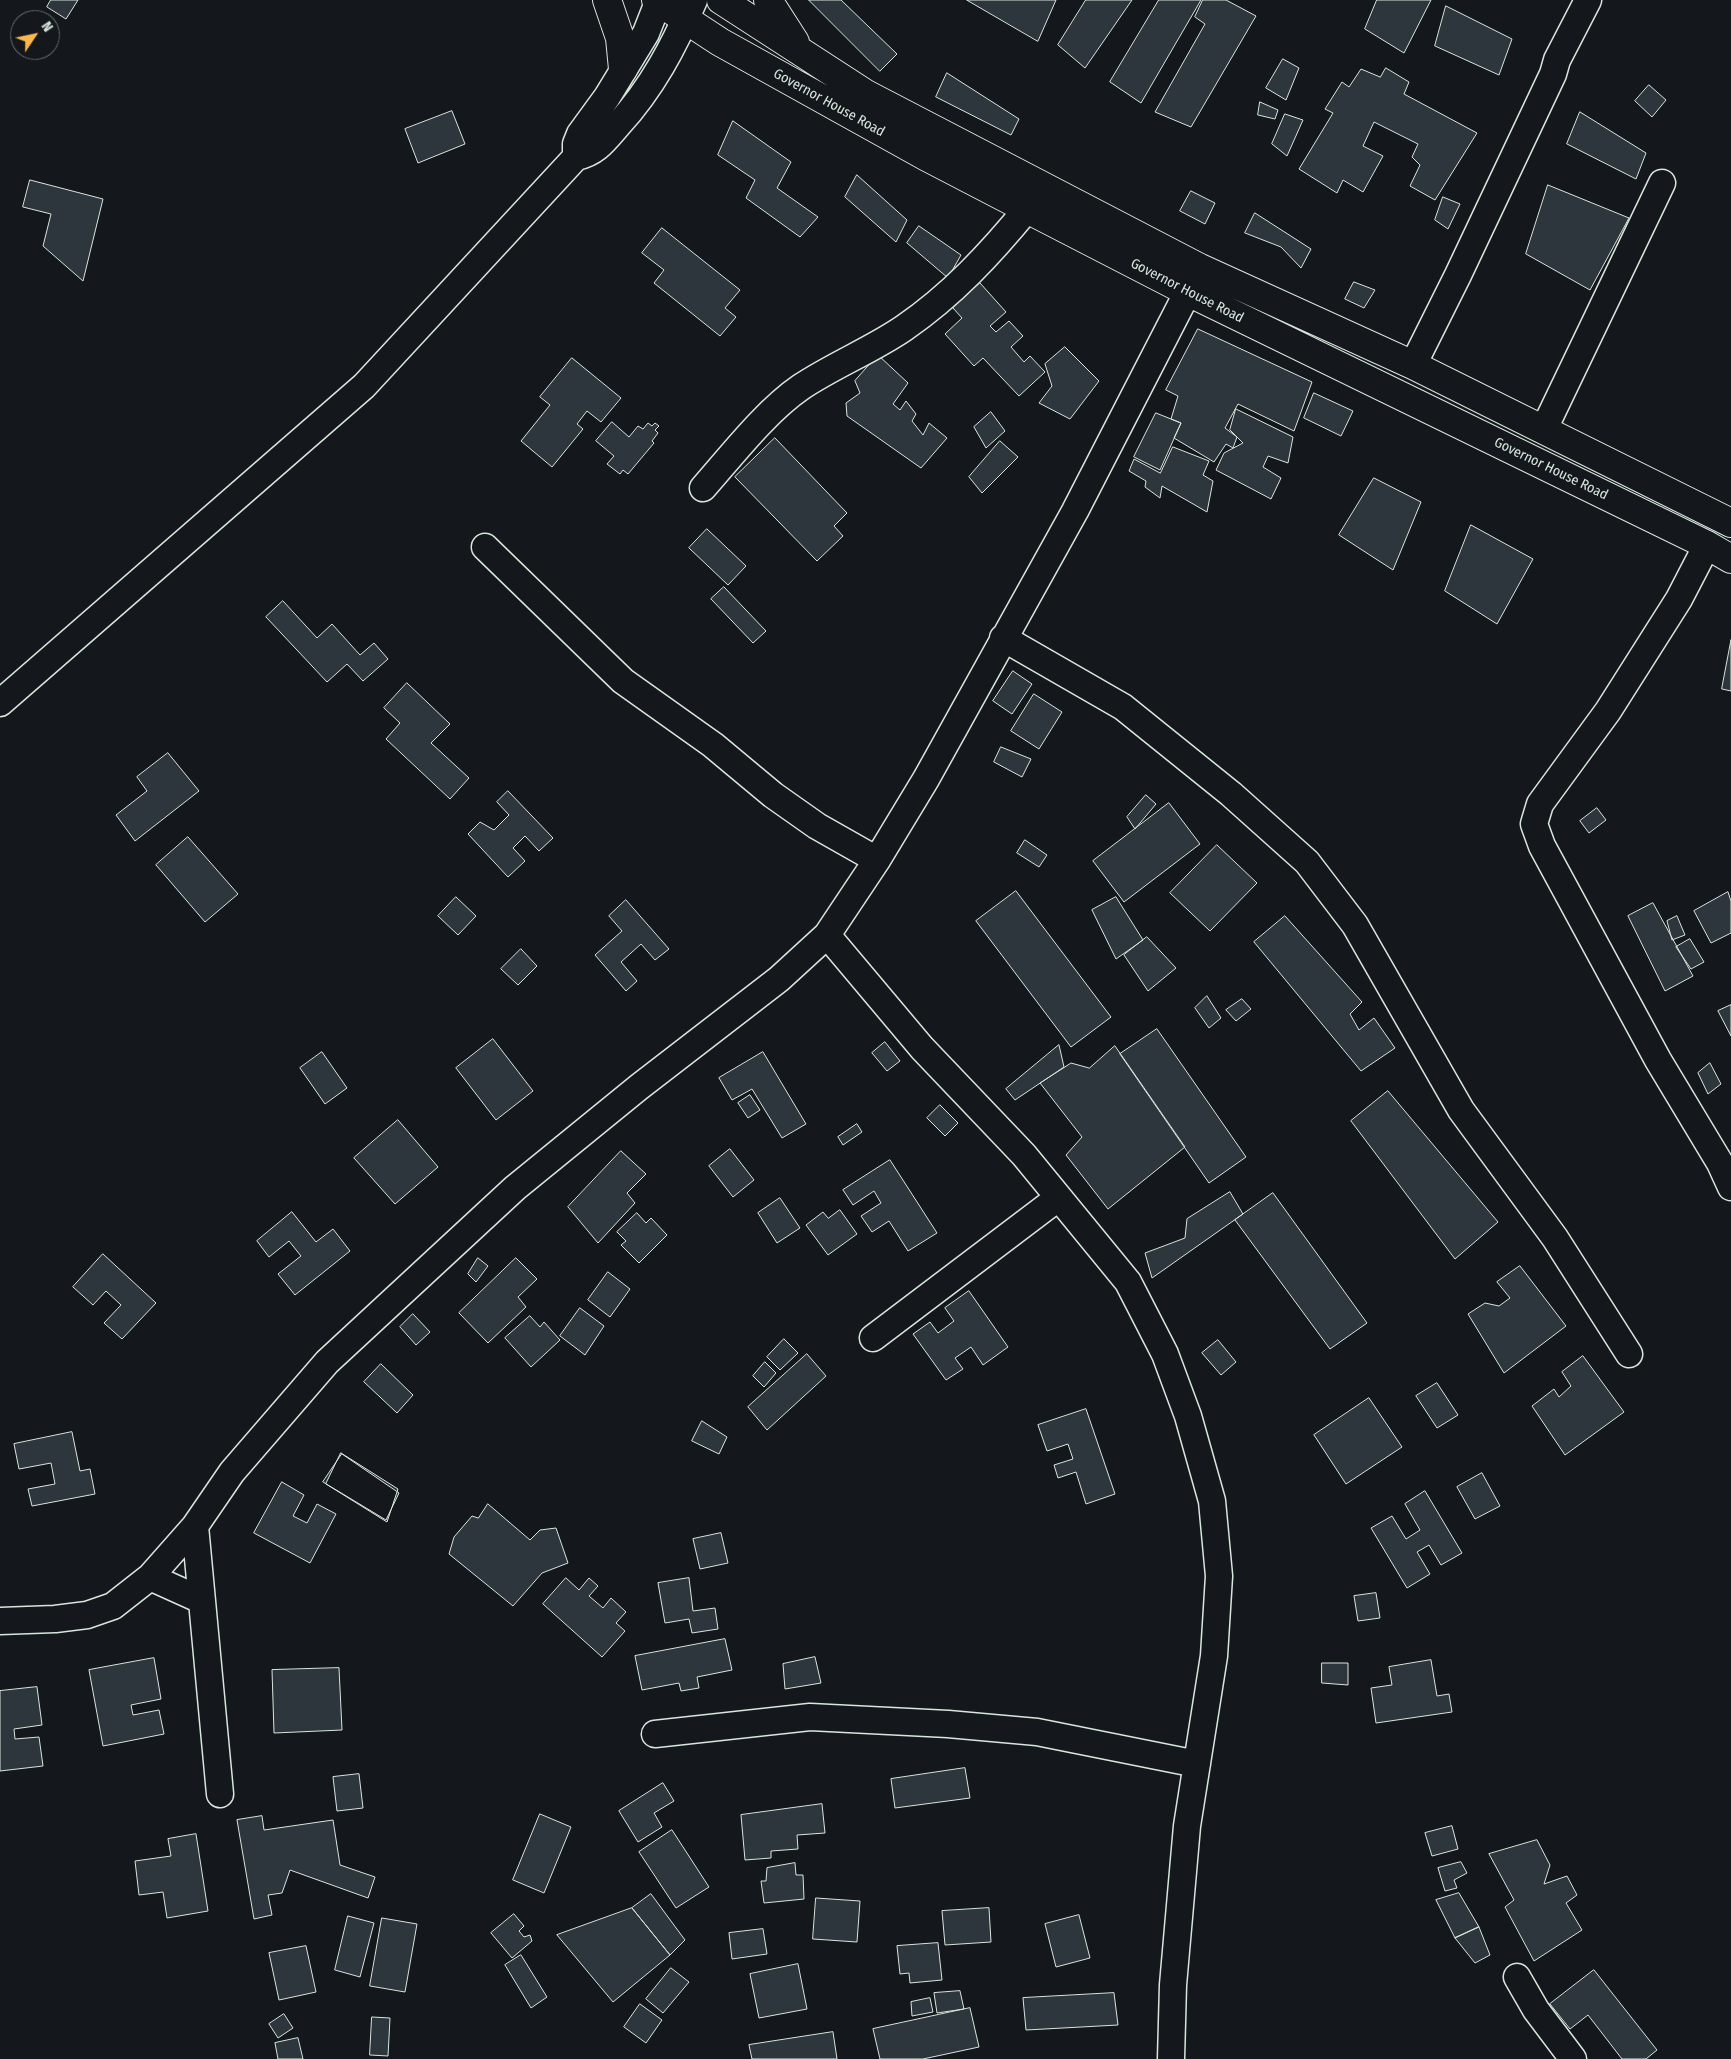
<!DOCTYPE html>
<html>
<head>
<meta charset="utf-8">
<style>
	body { margin:0 }
	#map { position:relative; width:1731px; height:2059px; overflow:hidden; background:#14181c; font-family:"Fira Sans Condensed",sans-serif }
	canvas { display:block }
	.north { position:absolute; left:10px; top:10px; width:50px; height:50px; box-sizing:border-box; background:#14181c; border:1px solid #626a69; border-radius:50%; rotate:56deg; font-size:14px; font-weight:700; line-height:20px; text-align:center; color:#d8e6dc }
	.north::after { content:''; display:block; margin:auto; width:18px; height:22px; background:#ffb74d; clip-path:polygon(50% 0,100% 100%,50% 72%,0 100%) }
</style>
</head>
<body>
<div id="map">
<canvas width="1731" height="2059"></canvas>
<div class="north">N</div>
</div>
<script>
const ctx = document.querySelector('canvas').getContext('2d');
ctx.lineJoin = 'round';
function fillPath(path, color) {
  ctx.fillStyle = color;
  ctx.fill(path, 'evenodd');
}
function strokePath(path, color, width, dash) {
  ctx.strokeStyle = color;
  ctx.lineWidth = width;
  ctx.lineCap = dash ? 'butt' : 'round';
  ctx.setLineDash(dash || []);
  ctx.stroke(path);
}
function drawText(font, color, halo, rows, align = 'center') {
  ctx.font = font + ' "Fira Sans Condensed",sans-serif';
  ctx.lineWidth = 4;
  ctx.setLineDash([]);
  ctx.textBaseline = 'middle';
  ctx.strokeStyle = halo;
  ctx.fillStyle = color;
  for (const [text, x, y, turn = 0] of rows) {
    ctx.save();
    ctx.translate(x, y);
    ctx.rotate((+turn || 0) * Math.PI / 180);
    ctx.textAlign = isNaN(turn) ? turn : align;
    if (halo) ctx.strokeText(text, 0, 0);
    ctx.fillText(text, 0, 0);
    ctx.restore();
  }
}
const building = new Path2D(`
	M 51,0 L 78,0 L 66,19 L 47,7 Z
	M 809,0 L 841,0 L 897,54 L 880,71 Z
	M 967,0 L 1056,0 L 1038,41 Z
	M 1086,0 L 1132,0 L 1085,68 L 1058,45 Z
	M 1159,0 L 1201,0 L 1141,103 L 1110,82 Z
	M 1203,0 L 1226,0 L 1256,16 L 1191,127 L 1155,112 L 1205,24 L 1195,17 Z
	M 1377,0 L 1431,0 L 1404,53 L 1365,29 Z
	M 1446,6 L 1512,39 L 1499,75 L 1435,46 Z
	M 1283,59 L 1299,68 L 1286,100 L 1266,88 Z
	M 1386,68 L 1409,82 L 1404,94 L 1477,133 L 1435,200 L 1410,186 L 1420,165 L 1412,157 L 1418,144 L 1374,122 L 1363,146 L 1383,156 L 1363,192 L 1343,180 L 1337,193 L 1299,169 L 1333,113 L 1325,109 L 1342,82 L 1349,87 L 1361,69 L 1380,77 Z
	M 947,73 L 1019,119 L 1011,135 L 936,97 Z
	M 1649,85 L 1666,100 L 1652,117 L 1635,101 Z
	M 1260,102 L 1278,110 L 1275,119 L 1258,115 Z
	M 452,111 L 465,144 L 418,163 L 405,129 Z
	M 1580,112 L 1646,153 L 1636,179 L 1567,144 Z
	M 1285,114 L 1303,120 L 1287,156 L 1272,144 Z
	M 733,121 L 791,162 L 777,188 L 818,217 L 800,237 L 746,198 L 755,180 L 718,155 Z
	M 857,175 L 907,220 L 896,242 L 845,197 Z
	M 30,180 L 103,199 L 83,281 L 43,246 L 51,214 L 23,207 Z
	M 1548,185 L 1629,218 L 1590,290 L 1526,254 Z
	M 1191,191 L 1215,203 L 1205,224 L 1180,211 Z
	M 1443,197 L 1460,204 L 1448,229 L 1435,220 Z
	M 1255,213 L 1311,249 L 1301,268 L 1281,247 L 1245,233 Z
	M 919,226 L 961,255 L 948,278 L 907,243 Z
	M 662,228 L 740,290 L 725,308 L 736,317 L 720,336 L 654,283 L 664,270 L 642,253 Z
	M 1354,282 L 1375,290 L 1364,308 L 1345,299 Z
	M 980,283 L 1006,312 L 990,326 L 996,332 L 1009,321 L 1023,336 L 1011,347 L 1024,362 L 1030,356 L 1045,372 L 1019,396 L 983,358 L 974,366 L 945,334 L 962,318 L 953,308 Z
	M 1198,329 L 1312,382 L 1294,431 L 1238,404 L 1225,428 L 1237,437 L 1233,448 L 1226,444 L 1214,462 L 1174,438 L 1181,423 L 1171,419 L 1178,396 L 1166,390 Z
	M 1065,347 L 1099,381 L 1070,419 L 1039,403 L 1052,386 L 1045,364 Z
	M 878,355 L 908,383 L 893,404 L 900,410 L 906,401 L 916,414 L 912,421 L 923,435 L 929,423 L 947,438 L 921,468 L 847,416 L 846,403 L 860,393 L 855,381 Z
	M 572,358 L 621,398 L 601,422 L 587,411 L 577,424 L 583,429 L 552,467 L 521,441 L 550,405 L 540,397 Z
	M 1314,393 L 1353,411 L 1341,436 L 1304,418 Z
	M 1236,409 L 1293,437 L 1288,463 L 1268,456 L 1263,467 L 1281,478 L 1271,499 L 1216,470 L 1224,453 L 1243,443 L 1230,430 Z
	M 991,412 L 1005,431 L 986,448 L 974,427 Z
	M 1156,413 L 1181,423 L 1160,470 L 1134,457 Z
	M 612,422 L 629,437 L 638,426 L 643,429 L 648,423 L 652,426 L 655,423 L 659,426 L 655,430 L 658,433 L 652,441 L 654,443 L 628,474 L 623,470 L 620,474 L 607,464 L 614,456 L 596,441 Z
	M 775,438 L 847,513 L 834,526 L 843,536 L 817,561 L 735,477 Z
	M 1000,441 L 1018,457 L 982,493 L 969,477 Z
	M 1173,447 L 1209,461 L 1203,475 L 1213,481 L 1207,512 L 1162,486 L 1160,498 L 1145,487 L 1146,481 L 1129,471 L 1134,459 L 1160,473 Z
	M 1374,478 L 1421,502 L 1393,570 L 1339,535 Z
	M 1471,525 L 1533,559 L 1497,624 L 1445,591 Z
	M 707,529 L 746,566 L 728,585 L 689,548 Z
	M 724,587 L 766,631 L 753,643 L 711,599 Z
	M 283,601 L 317,638 L 332,624 L 360,655 L 374,643 L 388,659 L 363,681 L 347,664 L 327,682 L 266,617 Z
	M 1731,640 L 1731,691 L 1722,689 Z
	M 1013,671 L 1032,684 L 1012,714 L 993,701 Z
	M 407,683 L 450,724 L 431,743 L 469,778 L 450,799 L 386,739 L 400,723 L 384,708 Z
	M 1034,694 L 1062,712 L 1039,749 L 1011,731 Z
	M 1001,747 L 1031,759 L 1022,777 L 994,762 Z
	M 168,753 L 199,791 L 135,841 L 116,815 L 147,791 L 137,777 Z
	M 508,791 L 553,838 L 539,851 L 525,836 L 513,848 L 525,861 L 508,877 L 468,834 L 480,822 L 494,830 L 509,815 L 497,802 Z
	M 1146,795 L 1156,804 L 1135,829 L 1127,817 Z
	M 1169,803 L 1200,844 L 1124,902 L 1093,861 Z
	M 1597,808 L 1606,820 L 1589,833 L 1580,821 Z
	M 188,837 L 238,894 L 205,922 L 156,865 Z
	M 1025,840 L 1047,855 L 1039,867 L 1017,853 Z
	M 1217,845 L 1257,883 L 1210,931 L 1170,893 Z
	M 1016,891 L 1111,1017 L 1071,1047 L 976,921 Z
	M 1728,892 L 1731,901 L 1731,933 L 1711,943 L 1694,911 Z
	M 456,897 L 476,916 L 458,935 L 438,916 Z
	M 1116,897 L 1143,940 L 1116,959 L 1092,910 Z
	M 626,900 L 669,949 L 655,960 L 641,944 L 621,962 L 637,981 L 626,991 L 595,955 L 622,931 L 609,916 Z
	M 1653,903 L 1693,976 L 1665,991 L 1628,916 Z
	M 1285,916 L 1362,1002 L 1350,1014 L 1359,1030 L 1374,1018 L 1395,1048 L 1361,1071 L 1254,942 Z
	M 1677,916 L 1685,935 L 1672,940 L 1667,921 Z
	M 1147,937 L 1176,968 L 1148,991 L 1124,955 Z
	M 1690,939 L 1704,962 L 1691,969 L 1676,947 Z
	M 521,949 L 537,966 L 518,985 L 501,969 Z
	M 1207,996 L 1221,1018 L 1209,1028 L 1195,1008 Z
	M 1242,999 L 1251,1009 L 1236,1021 L 1226,1010 Z
	M 1731,1005 L 1731,1036 L 1718,1011 Z
	M 1157,1029 L 1246,1157 L 1209,1183 L 1120,1054 Z
	M 493,1039 L 533,1091 L 496,1120 L 456,1068 Z
	M 885,1042 L 900,1061 L 887,1071 L 872,1053 Z
	M 1059,1045 L 1064,1067 L 1015,1100 L 1006,1089 Z
	M 1115,1046 L 1185,1147 L 1108,1209 L 1066,1155 L 1082,1137 L 1040,1083 L 1071,1063 L 1089,1068 Z
	M 322,1052 L 347,1088 L 325,1104 L 300,1068 Z
	M 763,1052 L 806,1124 L 782,1138 L 752,1089 L 732,1100 L 719,1078 Z
	M 1710,1063 L 1721,1084 L 1708,1094 L 1698,1073 Z
	M 1388,1091 L 1498,1222 L 1455,1259 L 1351,1121 Z
	M 750,1095 L 760,1110 L 748,1118 L 738,1103 Z
	M 940,1105 L 958,1123 L 945,1136 L 927,1118 Z
	M 398,1120 L 438,1167 L 395,1204 L 354,1158 Z
	M 857,1124 L 862,1132 L 843,1145 L 838,1137 Z
	M 730,1149 L 754,1180 L 733,1197 L 709,1166 Z
	M 621,1151 L 646,1174 L 627,1193 L 635,1203 L 598,1243 L 568,1207 Z
	M 890,1160 L 937,1233 L 908,1251 L 889,1221 L 872,1232 L 861,1216 L 881,1203 L 874,1191 L 853,1205 L 843,1190 Z
	M 1230,1192 L 1243,1214 L 1152,1278 L 1145,1253 L 1185,1238 L 1187,1219 Z
	M 1273,1193 L 1367,1323 L 1330,1349 L 1235,1220 Z
	M 780,1198 L 800,1228 L 777,1243 L 758,1213 Z
	M 840,1210 L 857,1234 L 828,1255 L 806,1225 L 823,1212 L 828,1218 Z
	M 292,1212 L 316,1242 L 333,1229 L 350,1251 L 295,1295 L 278,1274 L 301,1256 L 289,1241 L 269,1257 L 257,1241 Z
	M 637,1213 L 646,1223 L 651,1218 L 667,1235 L 639,1263 L 621,1245 L 626,1241 L 617,1232 Z
	M 103,1254 L 156,1303 L 122,1339 L 104,1323 L 121,1305 L 106,1291 L 93,1305 L 73,1287 Z
	M 478,1258 L 488,1266 L 476,1282 L 468,1274 Z
	M 516,1258 L 537,1279 L 518,1297 L 526,1307 L 488,1343 L 459,1313 Z
	M 1520,1266 L 1566,1326 L 1504,1373 L 1468,1314 L 1485,1303 L 1499,1306 L 1510,1298 L 1497,1282 Z
	M 608,1272 L 630,1289 L 610,1317 L 588,1300 Z
	M 969,1291 L 1008,1347 L 983,1365 L 971,1347 L 955,1358 L 963,1369 L 946,1380 L 913,1334 L 930,1322 L 938,1333 L 954,1321 L 945,1308 Z
	M 580,1308 L 604,1326 L 585,1355 L 560,1336 Z
	M 413,1314 L 430,1332 L 416,1345 L 400,1327 Z
	M 530,1316 L 540,1327 L 544,1322 L 560,1340 L 531,1367 L 505,1338 Z
	M 784,1339 L 798,1353 L 780,1370 L 767,1357 Z
	M 1218,1340 L 1236,1362 L 1221,1375 L 1202,1353 Z
	M 807,1354 L 826,1376 L 767,1430 L 748,1407 Z
	M 1583,1356 L 1624,1412 L 1565,1455 L 1532,1406 L 1554,1389 L 1559,1397 L 1571,1386 L 1562,1372 Z
	M 765,1362 L 776,1373 L 764,1387 L 753,1376 Z
	M 381,1364 L 413,1395 L 397,1413 L 364,1382 Z
	M 1437,1383 L 1458,1415 L 1437,1428 L 1416,1396 Z
	M 1369,1398 L 1402,1447 L 1346,1484 L 1314,1435 Z
	M 1086,1409 L 1115,1494 L 1086,1504 L 1076,1472 L 1058,1478 L 1054,1465 L 1073,1459 L 1068,1444 L 1047,1451 L 1038,1425 Z
	M 702,1421 L 727,1437 L 719,1454 L 692,1441 Z
	M 72,1432 L 80,1471 L 90,1469 L 95,1494 L 32,1506 L 28,1489 L 55,1484 L 51,1463 L 19,1469 L 14,1444 Z
	M 341,1453 L 398,1489 L 387,1522 L 326,1484 Z
	M 342,1454 L 399,1493 L 386,1520 L 323,1482 Z
	M 1482,1473 L 1500,1506 L 1475,1519 L 1457,1487 Z
	M 282,1482 L 304,1495 L 293,1516 L 307,1523 L 317,1504 L 336,1514 L 310,1563 L 254,1533 Z
	M 1425,1491 L 1462,1553 L 1441,1565 L 1429,1545 L 1417,1552 L 1430,1574 L 1407,1588 L 1371,1528 L 1392,1516 L 1406,1539 L 1420,1530 L 1405,1504 Z
	M 488,1504 L 530,1540 L 540,1530 L 556,1528 L 568,1563 L 542,1573 L 513,1606 L 449,1554 L 454,1537 L 472,1516 L 478,1518 Z
	M 721,1533 L 728,1563 L 700,1569 L 693,1539 Z
	M 566,1578 L 579,1590 L 589,1578 L 598,1586 L 589,1596 L 603,1608 L 611,1598 L 626,1612 L 616,1623 L 625,1631 L 602,1657 L 543,1604 Z
	M 689,1578 L 693,1611 L 715,1608 L 718,1629 L 692,1633 L 689,1619 L 665,1623 L 658,1583 Z
	M 1376,1593 L 1380,1618 L 1358,1621 L 1354,1596 Z
	M 725,1639 L 732,1670 L 697,1677 L 699,1688 L 681,1691 L 679,1683 L 642,1690 L 635,1656 Z
	M 815,1657 L 821,1683 L 785,1689 L 783,1664 Z
	M 154,1658 L 161,1699 L 131,1705 L 133,1715 L 159,1710 L 164,1734 L 103,1746 L 89,1670 Z
	M 1431,1660 L 1437,1696 L 1449,1694 L 1452,1712 L 1376,1723 L 1371,1688 L 1392,1685 L 1389,1667 Z
	M 1322,1663 L 1348,1663 L 1348,1685 L 1322,1683 Z
	M 339,1668 L 342,1730 L 274,1733 L 272,1670 Z
	M 37,1687 L 42,1725 L 14,1729 L 15,1739 L 39,1737 L 43,1766 L 0,1771 L 0,1691 Z
	M 965,1768 L 970,1798 L 895,1808 L 891,1779 Z
	M 359,1774 L 363,1808 L 337,1811 L 333,1777 Z
	M 663,1783 L 674,1801 L 654,1813 L 662,1827 L 638,1842 L 619,1811 Z
	M 822,1804 L 825,1833 L 797,1835 L 798,1849 L 771,1851 L 771,1858 L 745,1860 L 741,1815 Z
	M 540,1814 L 571,1827 L 544,1893 L 513,1880 Z
	M 262,1816 L 264,1830 L 333,1820 L 340,1865 L 375,1877 L 368,1898 L 290,1870 L 282,1893 L 268,1895 L 272,1915 L 254,1919 L 237,1820 Z
	M 1452,1826 L 1458,1849 L 1432,1856 L 1425,1833 Z
	M 672,1830 L 709,1887 L 676,1908 L 639,1852 Z
	M 196,1834 L 208,1911 L 167,1918 L 163,1892 L 139,1895 L 135,1861 L 171,1856 L 168,1839 Z
	M 1537,1840 L 1550,1865 L 1544,1884 L 1567,1876 L 1577,1895 L 1566,1903 L 1582,1930 L 1534,1961 L 1505,1907 L 1514,1900 L 1489,1854 Z
	M 1461,1862 L 1467,1873 L 1454,1880 L 1457,1888 L 1445,1891 L 1438,1868 Z
	M 795,1863 L 796,1875 L 803,1875 L 804,1899 L 764,1903 L 761,1881 L 766,1881 L 767,1868 Z
	M 1459,1893 L 1479,1927 L 1455,1938 L 1436,1900 Z
	M 651,1894 L 685,1940 L 670,1955 L 632,1908 Z
	M 816,1898 L 860,1901 L 857,1942 L 813,1939 Z
	M 632,1908 L 670,1955 L 613,2002 L 557,1935 Z
	M 989,1908 L 991,1942 L 945,1945 L 942,1911 Z
	M 514,1914 L 524,1926 L 519,1931 L 524,1937 L 530,1935 L 532,1941 L 512,1958 L 491,1933 Z
	M 1079,1915 L 1090,1958 L 1056,1967 L 1045,1924 Z
	M 348,1916 L 374,1923 L 360,1977 L 335,1970 Z
	M 382,1918 L 417,1924 L 405,1992 L 370,1986 Z
	M 1479,1927 L 1490,1955 L 1475,1963 L 1455,1938 Z
	M 763,1929 L 767,1954 L 732,1959 L 729,1933 Z
	M 938,1943 L 942,1980 L 910,1983 L 909,1973 L 900,1974 L 897,1946 Z
	M 306,1946 L 316,1992 L 279,2000 L 269,1953 Z
	M 521,1955 L 547,1997 L 531,2008 L 505,1965 Z
	M 798,1964 L 807,2009 L 759,2018 L 750,1974 Z
	M 671,1968 L 689,1982 L 663,2013 L 646,1999 Z
	M 1594,1970 L 1657,2050 L 1646,2059 L 1622,2059 L 1588,2015 L 1570,2029 L 1550,2004 Z
	M 960,1991 L 964,2009 L 937,2013 L 934,1993 Z
	M 1114,1993 L 1118,2025 L 1026,2030 L 1023,1998 Z
	M 930,1998 L 933,2012 L 912,2016 L 911,2002 Z
	M 640,2004 L 662,2020 L 646,2043 L 624,2027 Z
	M 970,2008 L 979,2047 L 923,2059 L 880,2059 L 873,2029 Z
	M 284,2014 L 293,2028 L 278,2038 L 269,2024 Z
	M 372,2017 L 390,2018 L 388,2056 L 370,2055 Z
	M 833,2032 L 837,2059 L 752,2059 L 749,2045 Z
	M 298,2038 L 303,2059 L 278,2059 L 275,2043 Z`);
const minor = new Path2D(`
	M 576,157 L 576,144 L 580,134 L 607,97 L 646,33 L 659,0
	M 1413,365 L 1458,275 L 1553,74 L 1557,60 L 1588,0
	M 1544,429 L 1662,183
	M 703,488 C 732,455 766,411 801,387 C 834,365 872,350 904,328 C 952,295 990,254 1027,209
	M 1707,545 L 1679,599 L 1608,711 L 1540,804 L 1534,824 L 1542,846 L 1658,1060 L 1720,1163 L 1731,1187
	M 485,547 L 623,681 L 713,745 L 773,795 L 817,826 L 877,860
	M 1003,638 L 1123,707 L 1231,794 L 1307,862 L 1355,925 L 1461,1110 L 1555,1238 L 1629,1354
	M 0,703 L 364,386 L 576,157 C 596,153 605,140 618,125 C 652,88 674,46 694,0
	M 873,1338 L 1058,1198
	M 195,1526 L 220,1794
	M 150,1577 L 201,1600
	M 0,1621 L 55,1619 L 87,1615 L 113,1606 L 150,1577 L 195,1526 L 232,1472 L 327,1362 L 515,1188 L 639,1087 L 779,979 L 827,935
	M 655,1734 L 810,1717 L 948,1724 L 1037,1732 L 1197,1764
	M 1517,1977 L 1536,2010 L 1573,2059
	M 1171,2059 L 1173,1985 L 1187,1826 L 1214,1656 L 1219,1576 L 1212,1501 L 1188,1416 L 1165,1354 L 1128,1282 L 1024,1155 L 922,1048 L 827,935 L 877,860 L 926,779 L 1075,511 L 1198,272`);
const major = new Path2D(`
	M 607,0 L 620,38 L 623,69
	M 656,0 L 720,42 L 925,156 L 1027,209 L 1188,292 L 1707,545 L 1731,559
	M 721,0 L 866,94 L 1200,268 L 1413,365 L 1731,523
	M 768,0 L 795,42`);
const streetNames = [
	["Governor House Road",829,103,29],
	["Governor House Road",1187,291,27],
	["Governor House Road",1551,469,26]
];
fillPath(building, '#2c363c');
strokePath(building, '#d8e6dc', 1);
strokePath(minor, '#d8e6dc', 29);
strokePath(major, '#d8e6dc', 30);
strokePath(minor, '#14181c', 26);
strokePath(major, '#14181c', 28);
drawText('14px', '#d8e6dc', '#14181c', streetNames);
</script>
</body>
</html>
